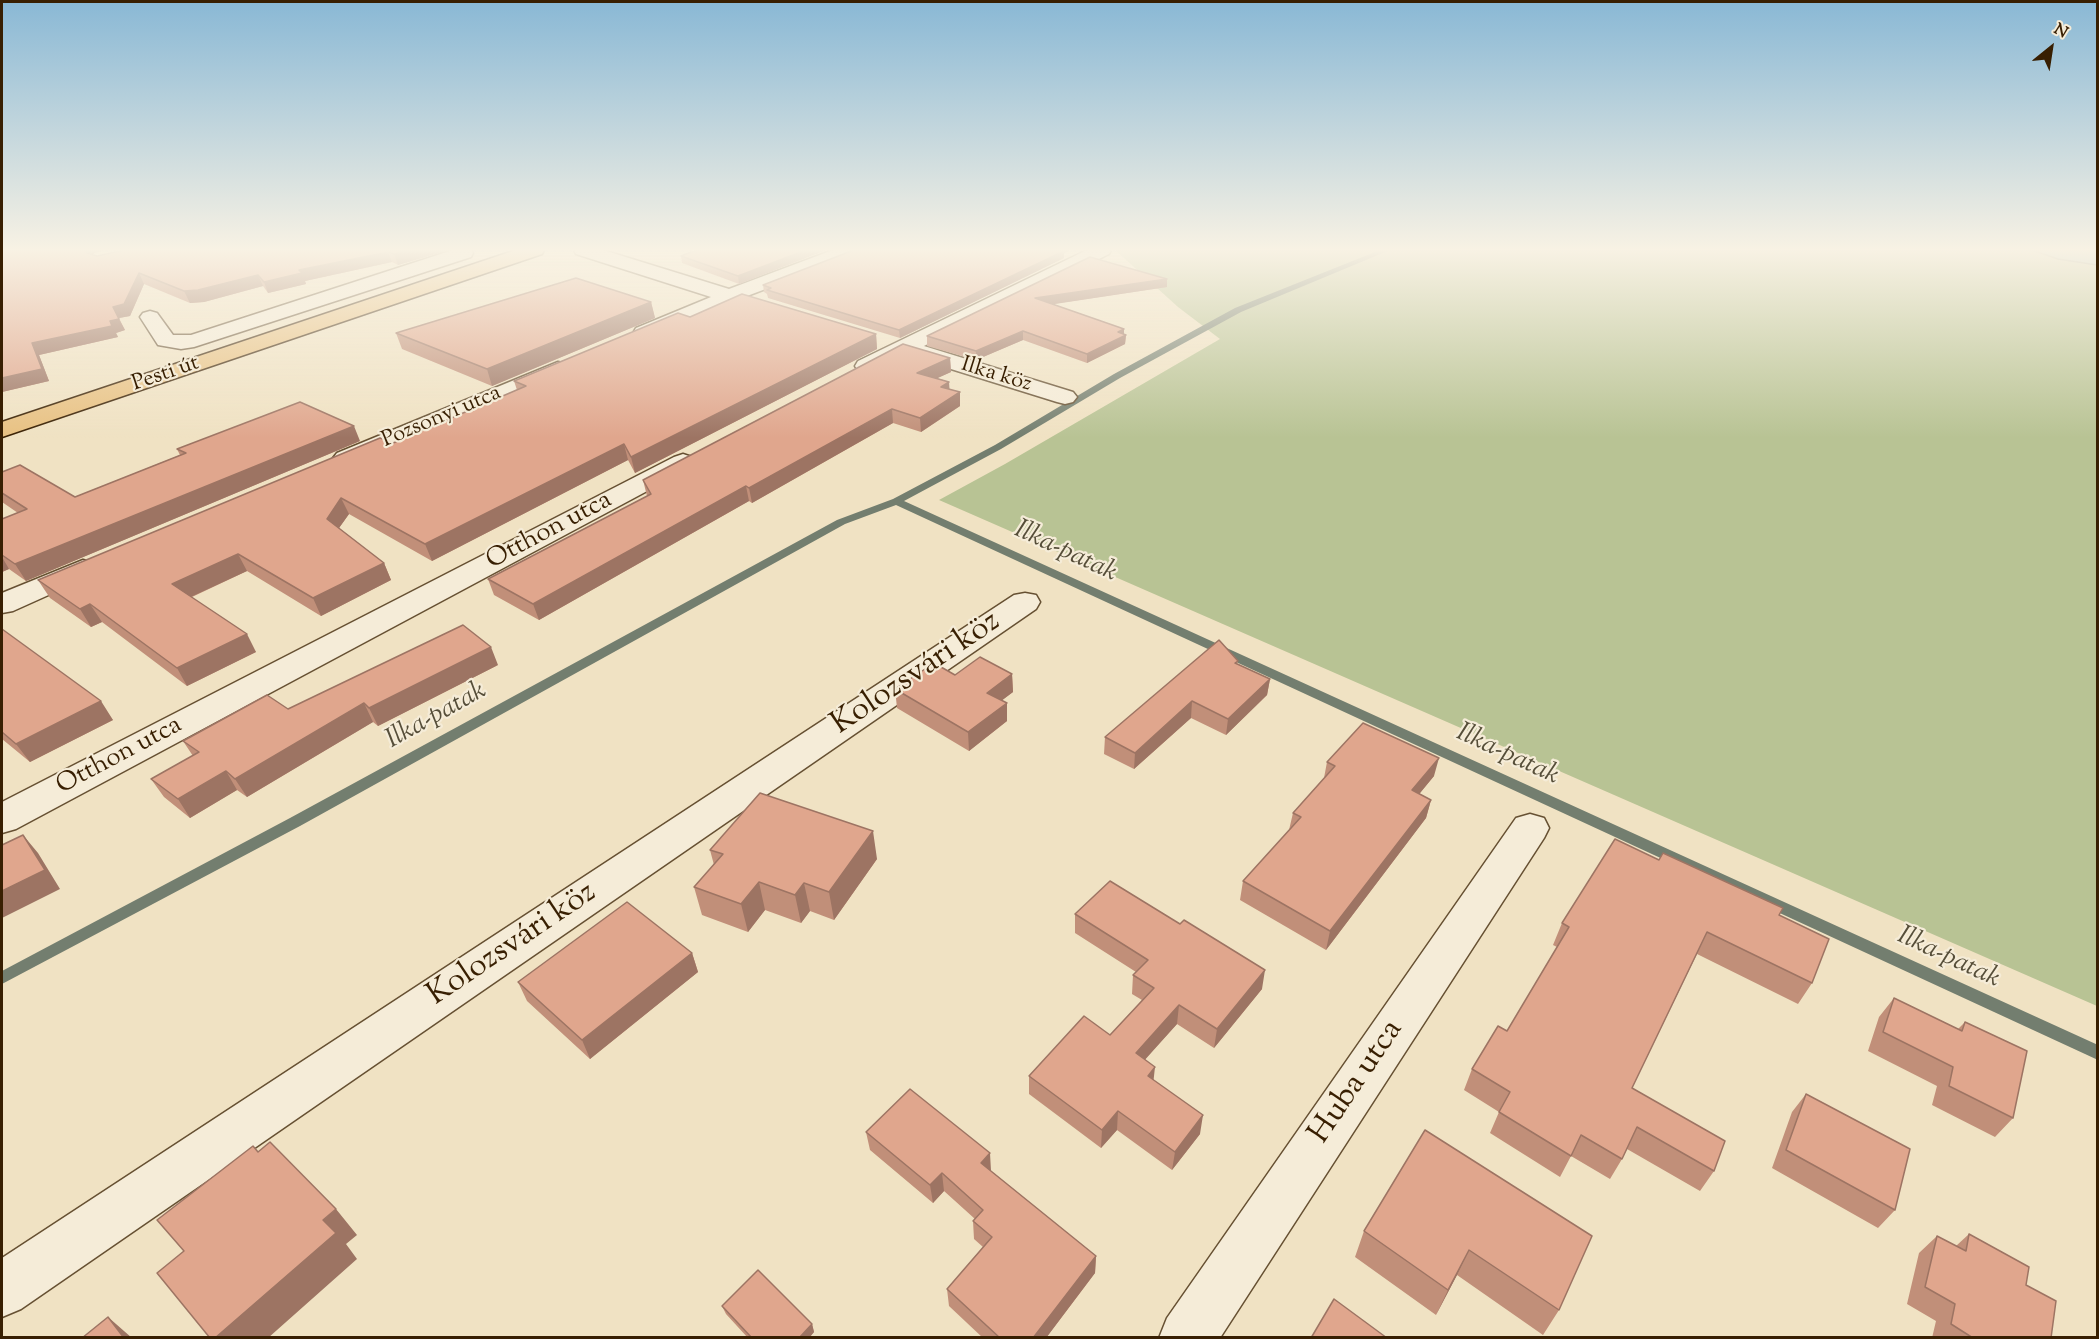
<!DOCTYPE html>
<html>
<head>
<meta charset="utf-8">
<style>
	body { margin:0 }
	#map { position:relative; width:2099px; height:1339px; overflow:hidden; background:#f0e2c3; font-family:"Sorts Mill Goudy",serif }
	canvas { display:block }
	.frame { position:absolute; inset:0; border:3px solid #381f02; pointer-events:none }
	.north { position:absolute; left:2021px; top:18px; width:60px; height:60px; -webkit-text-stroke:4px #f5ecd8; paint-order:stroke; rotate:30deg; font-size:16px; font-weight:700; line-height:24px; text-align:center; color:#381f02 }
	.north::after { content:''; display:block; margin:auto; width:21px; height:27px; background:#381f02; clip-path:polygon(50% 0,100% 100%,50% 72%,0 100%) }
</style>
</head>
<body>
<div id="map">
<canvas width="2099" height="1339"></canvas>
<div class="frame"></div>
<div class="north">N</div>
</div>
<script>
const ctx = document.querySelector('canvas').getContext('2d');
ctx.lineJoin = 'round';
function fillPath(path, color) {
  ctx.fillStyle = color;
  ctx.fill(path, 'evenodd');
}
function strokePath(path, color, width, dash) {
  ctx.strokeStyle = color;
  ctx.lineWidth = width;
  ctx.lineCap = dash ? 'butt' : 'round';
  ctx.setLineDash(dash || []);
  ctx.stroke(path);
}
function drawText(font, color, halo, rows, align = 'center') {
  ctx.font = font + ' "Sorts Mill Goudy",serif';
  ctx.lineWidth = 4.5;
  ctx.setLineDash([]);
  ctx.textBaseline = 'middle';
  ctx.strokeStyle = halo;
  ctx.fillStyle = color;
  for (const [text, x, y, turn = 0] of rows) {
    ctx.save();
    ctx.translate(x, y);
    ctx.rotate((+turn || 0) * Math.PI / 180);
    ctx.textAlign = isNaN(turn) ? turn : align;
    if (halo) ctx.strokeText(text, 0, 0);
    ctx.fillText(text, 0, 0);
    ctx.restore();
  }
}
const green = new Path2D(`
	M 1115,250 L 2032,250 L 2058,259 L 2097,265 L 2097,1006 L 939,500 L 1005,464 L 1220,339 L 1178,307 Z`);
const water = new Path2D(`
	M 2032,250 L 2097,250 L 2097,265 L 2058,259 Z`);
const stream = new Path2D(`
	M 1380,250 L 1390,250 L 1241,312 L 1120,378 L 1001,449 L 904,501 L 2098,1045 L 2098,1060 L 896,505 L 845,524 L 300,826 L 2,984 L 2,971 L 290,818 L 837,520 L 893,499 L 995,445 L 1114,374 L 1235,308 Z`);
const minor = new Path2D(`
	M 453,250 L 471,250 L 473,253 L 471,257 L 194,347 L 181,349 L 158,345 L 140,317 L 143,313 L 150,311 L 157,313 L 173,335 L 191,335 Z
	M 574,250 L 603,250 L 729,289 L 833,250 L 860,250 L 858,254 L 747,296 L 749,299 L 746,303 L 739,305 L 731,303 L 644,339 L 636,338 L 633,333 L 636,328 L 711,297 L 576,254 Z
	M 1087,250 L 1111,250 L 1109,254 L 924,346 L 1073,392 L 1077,397 L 1073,402 L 1065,404 L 1057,402 L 906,355 L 874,371 L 866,373 L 858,371 L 855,366 L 858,361 Z
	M 558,362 L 566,364 L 569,369 L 566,374 L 355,463 L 346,466 L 337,463 L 333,458 L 337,453 Z
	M 683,454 L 692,457 L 696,462 L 692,467 L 16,829 L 2,833 L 2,802 L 674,457 Z
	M 83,560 L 93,563 L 98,569 L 93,575 L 13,611 L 2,613 L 2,593 Z
	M 1025,593 L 1036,595 L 1040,602 L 1036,609 L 21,1309 L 2,1317 L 2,1258 L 1014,595 Z
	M 1530,814 L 1544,818 L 1549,828 L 1544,838 L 1220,1338 L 1159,1338 L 1167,1318 L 1516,818 Z`);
const primary = new Path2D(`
	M 516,250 L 544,250 L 542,254 L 2,437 L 2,422 Z`);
const wall = new Path2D(`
	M 2,250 L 105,250 L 94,253 L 93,255 L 97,256 L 125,250 L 449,250 L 398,265 L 392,262 L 305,281 L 306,284 L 268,293 L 263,286 L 204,302 L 190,303 L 144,284 L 130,316 L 119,318 L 125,330 L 116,333 L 118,337 L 39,355 L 49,381 L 2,392 Z
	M 697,250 L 826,250 L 739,284 L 682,263 L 681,256 Z
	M 854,250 L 1070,250 L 1064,253 L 1064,258 L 900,338 L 768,298 L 767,294 L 764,292 L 763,285 Z
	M 1090,257 L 1167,287 L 1053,304 L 1124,329 L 1124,335 L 1126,335 L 1125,344 L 1087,363 L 1023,340 L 976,360 L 927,346 L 927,336 Z
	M 651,302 L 655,318 L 492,386 L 402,349 L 396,333 Z
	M 690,317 L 876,334 L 877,349 L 635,473 L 628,460 L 432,561 L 349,514 L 339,528 L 384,563 L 391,580 L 321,616 L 247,571 L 192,597 L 256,652 L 187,686 L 102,622 L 91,627 L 50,598 L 38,580 L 393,443 L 517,390 L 514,381 Z
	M 950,358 L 951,372 L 937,378 L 949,382 L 949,389 L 960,406 L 921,432 L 893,423 L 752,503 L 749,501 L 539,620 L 494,595 L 488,579 L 647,496 L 643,480 Z
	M 360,441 L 26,581 L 9,569 L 2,572 L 2,519 L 18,513 L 2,502 L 2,472 L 75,497 L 180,455 L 177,449 Z
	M 2,629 L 113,720 L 30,762 L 2,739 Z
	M 1238,661 L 1237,664 L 1270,679 L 1267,695 L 1226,735 L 1191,718 L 1134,769 L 1104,754 L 1105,737 Z
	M 498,665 L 378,726 L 373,722 L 247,797 L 237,790 L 190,818 L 164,797 L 151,779 L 193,756 L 183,741 L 288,709 Z
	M 1012,674 L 1013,692 L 1002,700 L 1007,721 L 969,751 L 897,708 L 895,689 L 955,675 Z
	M 1327,762 L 1434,776 L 1419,794 L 1431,800 L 1426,818 L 1326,950 L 1240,900 L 1243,881 L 1289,830 L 1293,813 L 1324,778 Z
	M 710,850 L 877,859 L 834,920 L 810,911 L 801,923 L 765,910 L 748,932 L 702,915 L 694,887 L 714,865 Z
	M 1075,914 L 1262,989 L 1214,1048 L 1177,1024 L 1145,1059 L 1154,1081 L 1200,1134 L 1172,1170 L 1117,1130 L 1101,1148 L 1029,1094 L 1029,1076 L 1110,1035 L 1142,1000 L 1132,994 L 1133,975 L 1136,972 L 1075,933 Z
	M 1779,915 L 1812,983 L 1798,1004 L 1697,954 L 1632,1088 L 1714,1171 L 1700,1191 L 1627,1149 L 1622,1159 L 1610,1179 L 1571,1156 L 1560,1177 L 1490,1133 L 1499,1112 L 1464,1090 L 1472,1069 L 1507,1031 L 1557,947 L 1553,945 L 1562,923 Z
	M 692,953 L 698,972 L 590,1059 L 527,1001 L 518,982 Z
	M 1894,998 L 1958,1029 L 1965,1022 L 2013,1118 L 1995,1137 L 1932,1105 L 1937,1086 L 1868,1051 L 1879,1017 Z
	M 1806,1094 L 1895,1210 L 1878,1228 L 1772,1168 L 1792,1112 Z
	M 1425,1130 L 1559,1310 L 1543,1335 L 1457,1275 L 1436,1315 L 1355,1257 L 1364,1231 Z
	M 866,1132 L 991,1171 L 1096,1256 L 1095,1273 L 1046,1338 L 983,1338 L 949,1306 L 947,1289 L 983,1247 L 974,1239 L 973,1221 L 975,1219 L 944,1191 L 933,1203 L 870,1150 Z
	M 1969,1234 L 2026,1285 L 2051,1338 L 1932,1338 L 1936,1321 L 1907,1304 L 1919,1253 L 1937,1236 L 1956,1246 Z
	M 722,1306 L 812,1324 L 814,1332 L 809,1338 L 748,1338 L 726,1314 Z`);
const shadedWall = new Path2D(`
	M 86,250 L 105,250 L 94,253 L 91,258 Z
	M 408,250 L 449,250 L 398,265 L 394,254 Z
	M 806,250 L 826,250 L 739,284 L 738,276 Z
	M 1057,250 L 1070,250 L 1064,253 L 1064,258 L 900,338 L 899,330 Z
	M 388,252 L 392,262 L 305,281 L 306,284 L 268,293 L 264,282 L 299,270 Z
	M 139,273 L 144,284 L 130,316 L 119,318 L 113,307 Z
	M 258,275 L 263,286 L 204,302 L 190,303 L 184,291 Z
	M 1167,279 L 1167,287 L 1035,307 L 1035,298 Z
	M 651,302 L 655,318 L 492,386 L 487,369 Z
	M 119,319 L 125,330 L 116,333 L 118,337 L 39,355 L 49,381 L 2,392 L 2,378 L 32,343 Z
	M 1124,329 L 1124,336 L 1126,335 L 1125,344 L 1087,363 L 1087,354 L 1118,332 Z
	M 1023,331 L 1023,340 L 976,360 L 976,351 Z
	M 876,334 L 877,349 L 635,473 L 631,457 Z
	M 950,358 L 951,372 L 918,387 L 917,373 Z
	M 949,382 L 950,396 L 941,387 Z
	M 960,392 L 960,406 L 921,432 L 920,418 Z
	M 892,409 L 893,423 L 752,503 L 749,488 Z
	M 354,426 L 360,441 L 26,581 L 15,564 Z
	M 624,444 L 628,460 L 432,561 L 425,544 Z
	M 746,486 L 749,501 L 539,620 L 533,604 Z
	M 341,498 L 349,514 L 334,535 L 327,519 Z
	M 238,554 L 247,571 L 182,601 L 172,584 Z
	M 2,557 L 9,569 L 2,572 Z
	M 384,563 L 391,580 L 321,616 L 313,598 Z
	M 90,604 L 102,622 L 91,627 L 80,609 Z
	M 247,634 L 256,652 L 187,686 L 177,668 Z
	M 491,647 L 498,665 L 378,726 L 369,708 Z
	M 1012,674 L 1013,692 L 988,711 L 987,693 Z
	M 1270,679 L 1267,695 L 1226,735 L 1228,719 Z
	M 101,701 L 113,720 L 30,762 L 16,744 Z
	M 1192,701 L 1191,718 L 1134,769 L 1135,753 Z
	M 364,703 L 373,722 L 247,797 L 235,779 Z
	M 1007,703 L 1007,721 L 969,751 L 968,732 Z
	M 1439,758 L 1434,776 L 1407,809 L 1412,790 Z
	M 226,771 L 237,790 L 190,818 L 178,799 Z
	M 1431,800 L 1426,818 L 1326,950 L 1330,931 Z
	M 873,831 L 877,859 L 834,920 L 829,892 Z
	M 23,835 L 38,853 L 60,889 L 2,918 L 2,891 Z
	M 759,882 L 765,910 L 748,932 L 741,904 Z
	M 804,883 L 810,911 L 801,923 L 795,895 Z
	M 692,953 L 698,972 L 590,1059 L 582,1040 Z
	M 1265,970 L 1262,989 L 1214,1048 L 1217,1029 Z
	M 1179,1005 L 1177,1024 L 1134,1072 L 1136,1053 Z
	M 1155,1067 L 1153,1085 L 1148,1076 Z
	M 1118,1111 L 1117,1130 L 1101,1148 L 1102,1130 Z
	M 1203,1115 L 1200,1134 L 1172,1170 L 1175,1152 Z
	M 990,1153 L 991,1171 L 982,1182 L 981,1163 Z
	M 942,1173 L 944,1191 L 933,1203 L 930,1185 Z
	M 336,1209 L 357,1235 L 346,1244 L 357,1259 L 268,1338 L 215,1338 L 323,1220 Z
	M 1469,1250 L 1457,1275 L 1436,1315 L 1448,1290 Z
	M 1096,1256 L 1095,1273 L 1046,1338 L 1033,1338 Z
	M 108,1317 L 132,1338 L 124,1338 Z
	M 812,1324 L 814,1332 L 809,1338 L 799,1338 Z`);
const building = new Path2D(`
	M 2,250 L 86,250 L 87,253 L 97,256 L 125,250 L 408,250 L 394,254 L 388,252 L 299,270 L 302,273 L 264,282 L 258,275 L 198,290 L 184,291 L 139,273 L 124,304 L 113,307 L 119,319 L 110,321 L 112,326 L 32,343 L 42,369 L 2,378 Z
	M 697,250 L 806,250 L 738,276 L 681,256 Z
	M 854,250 L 1062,250 L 1064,251 L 899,330 L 767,290 L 771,288 L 763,285 Z
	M 1090,257 L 1167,279 L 1035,298 L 1124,329 L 1118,332 L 1126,335 L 1087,354 L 1023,331 L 976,351 L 927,336 Z
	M 576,278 L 651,302 L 487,369 L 396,333 Z
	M 742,294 L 876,334 L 631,457 L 624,444 L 425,544 L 341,498 L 327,519 L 384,563 L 313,598 L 238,554 L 172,584 L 247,634 L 177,668 L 90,604 L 80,609 L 38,580 L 380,438 L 393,443 L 526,386 L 514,381 L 678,313 L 690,317 Z
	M 903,344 L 950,358 L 917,373 L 949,382 L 941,387 L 960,392 L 920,418 L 892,409 L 749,488 L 746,486 L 533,604 L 488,579 L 651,494 L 643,480 Z
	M 300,402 L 354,426 L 15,564 L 2,555 L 2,519 L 27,509 L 2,493 L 2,472 L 20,465 L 75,497 L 186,453 L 177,449 Z
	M 463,625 L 491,647 L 369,708 L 364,703 L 235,779 L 226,771 L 178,799 L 151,779 L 199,752 L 183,741 L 267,695 L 288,709 Z
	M 2,629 L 101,701 L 16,744 L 2,732 Z
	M 1219,640 L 1238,661 L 1235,663 L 1270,679 L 1228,719 L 1192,701 L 1135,753 L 1105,737 Z
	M 980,657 L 1012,674 L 987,693 L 1007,703 L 968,732 L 895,689 L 934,663 L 955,675 Z
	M 1363,723 L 1439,758 L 1412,790 L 1431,800 L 1330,931 L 1243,881 L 1301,817 L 1293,813 L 1335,766 L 1327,762 Z
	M 760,793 L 873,831 L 829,892 L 804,883 L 795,895 L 759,882 L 741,904 L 694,887 L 723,854 L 710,850 Z
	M 23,835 L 45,870 L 2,891 L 2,845 Z
	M 1615,839 L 1659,860 L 1663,853 L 1783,908 L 1779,915 L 1829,939 L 1812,983 L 1707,932 L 1632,1088 L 1725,1141 L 1714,1171 L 1637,1127 L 1622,1159 L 1581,1135 L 1571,1156 L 1499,1112 L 1510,1092 L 1472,1069 L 1498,1026 L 1507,1031 L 1569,927 L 1562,923 Z
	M 1110,881 L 1180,924 L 1184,920 L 1265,970 L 1217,1029 L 1179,1005 L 1136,1053 L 1155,1067 L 1148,1076 L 1203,1115 L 1175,1152 L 1118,1111 L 1102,1130 L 1029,1076 L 1084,1016 L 1110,1035 L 1154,988 L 1133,975 L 1148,960 L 1075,914 Z
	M 627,902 L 692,953 L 582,1040 L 518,982 Z
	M 1894,998 L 1962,1031 L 1965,1022 L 2027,1051 L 2013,1118 L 1949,1086 L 1953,1067 L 1883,1032 Z
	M 910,1089 L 990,1153 L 981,1163 L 1096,1256 L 1033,1338 L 1000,1338 L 947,1289 L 992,1237 L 973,1221 L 983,1210 L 942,1173 L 930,1185 L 866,1132 Z
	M 1806,1094 L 1910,1149 L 1895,1210 L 1786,1150 Z
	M 1425,1130 L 1592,1236 L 1559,1310 L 1469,1250 L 1448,1290 L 1364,1231 Z
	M 270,1142 L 336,1209 L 323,1220 L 336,1233 L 215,1338 L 210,1338 L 157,1273 L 184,1251 L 157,1220 L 253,1146 L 258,1152 Z
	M 1969,1234 L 2029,1267 L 2026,1285 L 2056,1301 L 2051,1338 L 1973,1338 L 1951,1324 L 1955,1304 L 1925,1287 L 1937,1236 L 1966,1251 Z
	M 758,1270 L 812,1324 L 799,1338 L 752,1338 L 722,1306 Z
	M 1334,1299 L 1387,1338 L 1311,1338 Z
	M 108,1317 L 124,1338 L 82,1338 Z`);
const farStreetnames = [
	["Pesti út",166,375,-19],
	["Ilka köz",996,376,17],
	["Pozsonyi utca",442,418,-23]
];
const streetNames = [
	["Otthon utca",550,532,-28],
	["Otthon utca",120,757,-28]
];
const waterNames = [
	["Ilka-patak",1065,553,25],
	["Ilka-patak",437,717,-29],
	["Ilka-patak",1507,756,25],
	["Ilka-patak",1948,959,25]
];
const nearStreetnames = [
	["Kolozsvári köz",917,675,-34],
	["Kolozsvári köz",513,946,-34],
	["Huba utca",1358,1083,-56]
];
fillPath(green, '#b8c394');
fillPath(water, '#9bbdb8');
strokePath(water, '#737e6f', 1.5);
fillPath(stream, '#737e6f');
strokePath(minor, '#665032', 3);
strokePath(primary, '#381f02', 3);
fillPath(minor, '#f5ecd8');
fillPath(primary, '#e8c182');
fillPath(wall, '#c18f79');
fillPath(shadedWall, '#9d7463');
fillPath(building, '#e0a68d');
strokePath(building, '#9d7463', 1.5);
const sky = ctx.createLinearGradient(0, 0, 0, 438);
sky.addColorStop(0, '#89b8d5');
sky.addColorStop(0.57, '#f8f2e4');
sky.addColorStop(1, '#f8f2e400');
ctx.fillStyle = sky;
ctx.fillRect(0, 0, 2099, 438);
drawText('22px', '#381f02', '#f5ecd8', farStreetnames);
drawText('26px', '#381f02', '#f5ecd8', streetNames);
drawText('italic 27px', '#564e39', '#f5ecd8', waterNames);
drawText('32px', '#381f02', '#f5ecd8', nearStreetnames);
</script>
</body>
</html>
